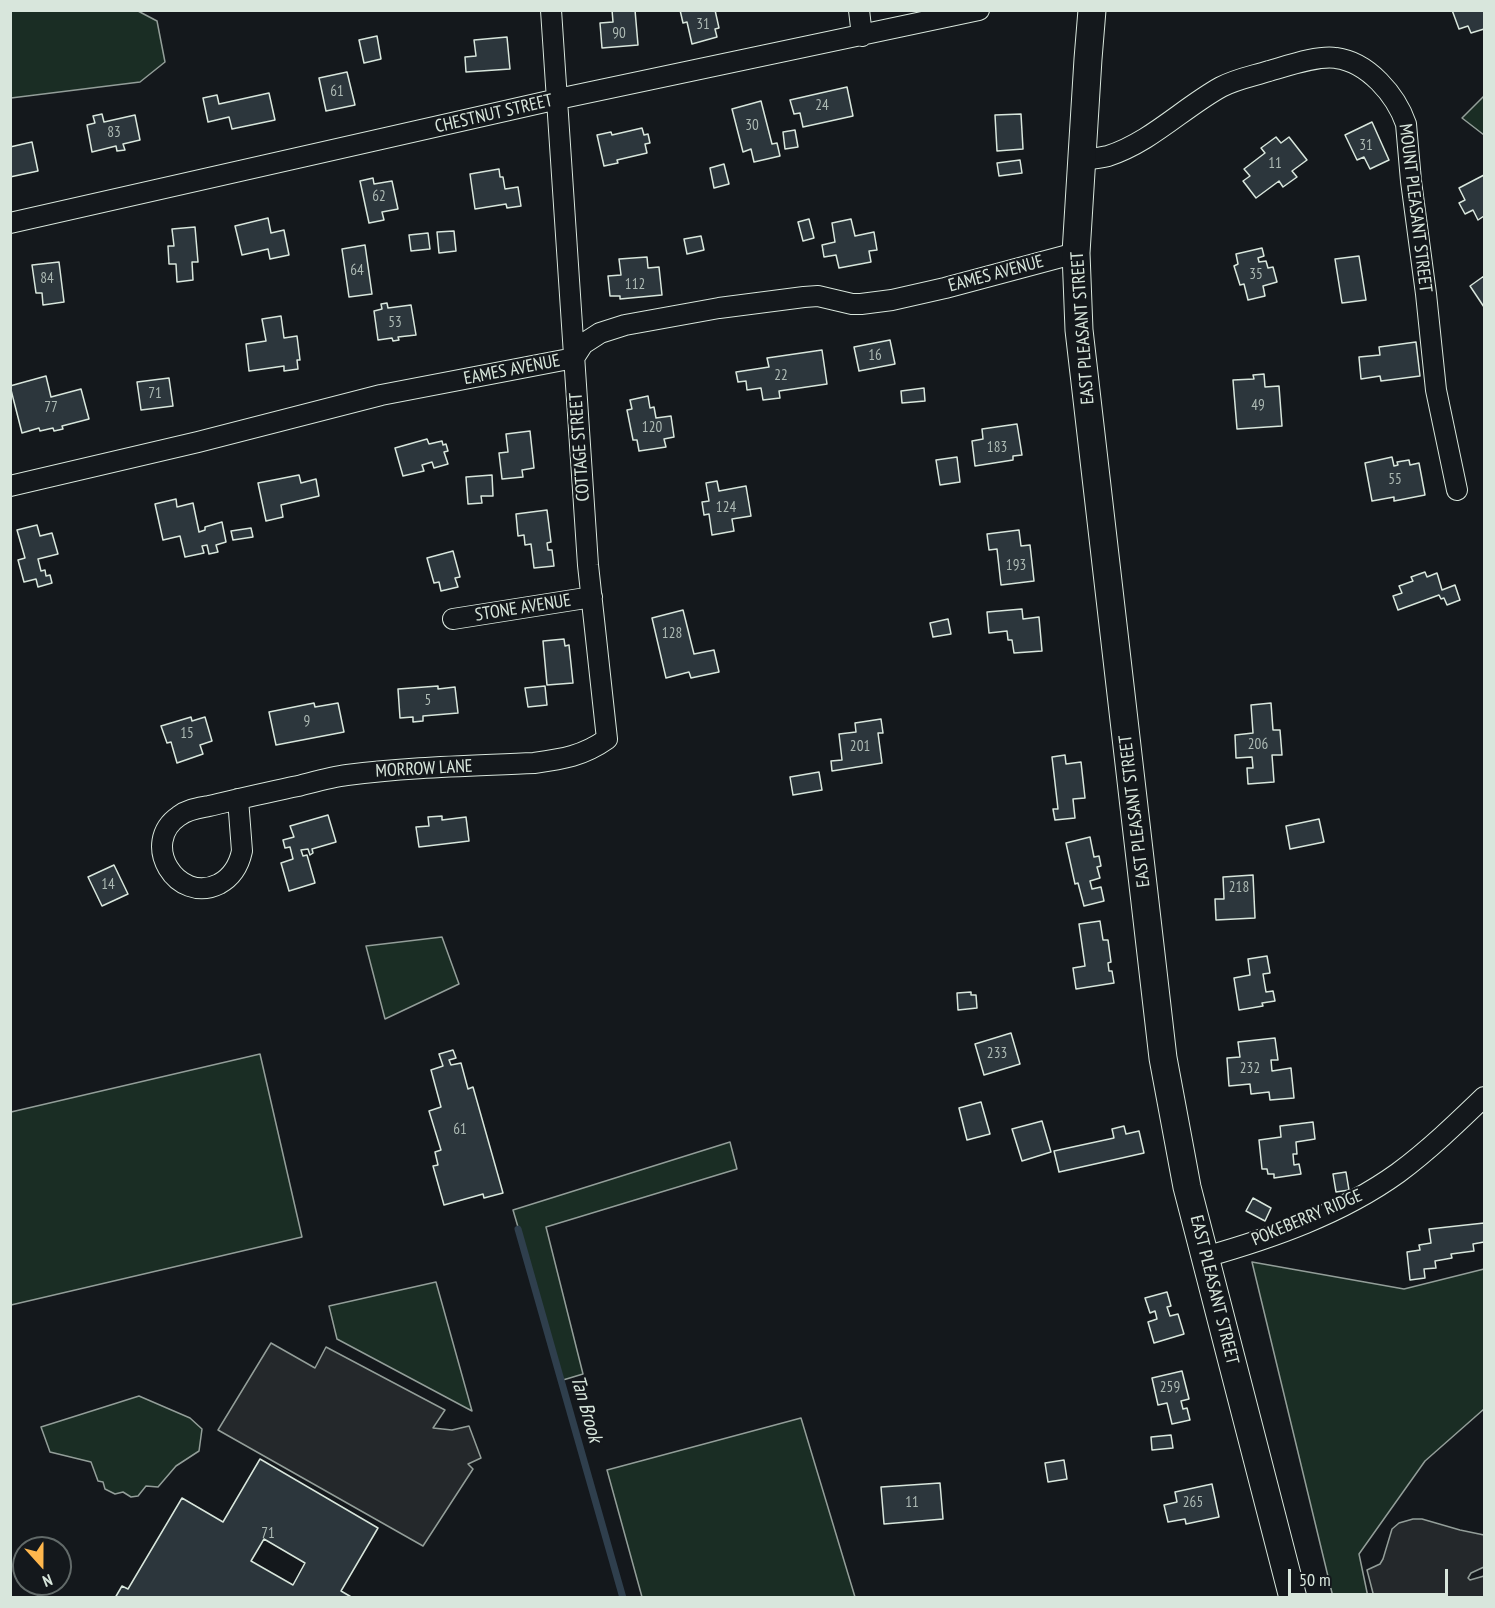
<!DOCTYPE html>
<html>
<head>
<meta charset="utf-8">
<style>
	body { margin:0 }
	#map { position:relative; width:1495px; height:1608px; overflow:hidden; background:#14181c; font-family:"PT Sans Narrow",sans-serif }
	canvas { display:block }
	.frame { position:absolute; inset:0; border:12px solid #d8e6dc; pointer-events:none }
	.north { position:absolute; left:12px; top:1536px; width:60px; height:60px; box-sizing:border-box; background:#14181c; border:2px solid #626a69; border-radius:50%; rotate:159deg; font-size:16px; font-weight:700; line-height:24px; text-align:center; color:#d8e6dc }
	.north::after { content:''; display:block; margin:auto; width:21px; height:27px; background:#ffb74d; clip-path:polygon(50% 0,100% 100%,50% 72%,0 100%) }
	.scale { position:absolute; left:1288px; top:1569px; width:160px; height:27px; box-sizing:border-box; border:3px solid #d8e6dc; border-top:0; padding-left:8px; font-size:18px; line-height:21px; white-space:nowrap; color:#d8e6dc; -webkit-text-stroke:4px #14181c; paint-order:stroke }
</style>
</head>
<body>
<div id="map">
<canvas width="1495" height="1608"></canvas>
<div class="frame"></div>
<div class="north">N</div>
<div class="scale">50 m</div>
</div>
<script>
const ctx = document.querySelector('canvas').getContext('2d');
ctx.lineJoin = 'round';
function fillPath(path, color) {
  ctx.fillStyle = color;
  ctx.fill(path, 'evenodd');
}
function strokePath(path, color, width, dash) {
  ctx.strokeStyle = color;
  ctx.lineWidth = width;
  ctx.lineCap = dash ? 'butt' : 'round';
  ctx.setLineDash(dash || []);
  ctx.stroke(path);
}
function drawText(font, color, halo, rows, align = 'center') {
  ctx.font = font + ' "PT Sans Narrow",sans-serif';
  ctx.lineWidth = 4.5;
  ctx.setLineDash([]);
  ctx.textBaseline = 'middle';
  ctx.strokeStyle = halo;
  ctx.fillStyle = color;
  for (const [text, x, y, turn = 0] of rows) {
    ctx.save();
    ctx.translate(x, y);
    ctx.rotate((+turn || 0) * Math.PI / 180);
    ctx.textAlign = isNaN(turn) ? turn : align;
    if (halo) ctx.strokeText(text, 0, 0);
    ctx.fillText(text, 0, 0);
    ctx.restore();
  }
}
const green = new Path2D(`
	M 10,11 L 138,11 L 157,21 L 165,62 L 140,82 L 11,98 Z
	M 1484,96 L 1484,135 L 1462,118 Z
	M 442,937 L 459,984 L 385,1019 L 366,946 Z
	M 260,1054 L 302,1237 L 11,1305 L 11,1112 Z
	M 730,1142 L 737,1169 L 546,1227 L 583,1374 L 563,1380 L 513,1210 Z
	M 1252,1262 L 1404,1289 L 1484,1269 L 1484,1409 L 1425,1461 L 1359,1554 L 1368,1597 L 1333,1597 Z
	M 436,1282 L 472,1411 L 337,1339 L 329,1306 Z
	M 139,1396 L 190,1418 L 202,1429 L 199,1451 L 176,1466 L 158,1487 L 146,1486 L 138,1496 L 131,1497 L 123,1492 L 115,1494 L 105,1489 L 103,1482 L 98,1481 L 91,1462 L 50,1452 L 41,1427 Z
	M 801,1418 L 855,1597 L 642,1597 L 607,1470 Z`);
const parking = new Path2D(`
	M 271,1343 L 315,1368 L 326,1347 L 445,1410 L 433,1428 L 452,1430 L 469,1426 L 481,1458 L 468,1464 L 473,1469 L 423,1546 L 218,1430 Z
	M 1413,1519 L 1422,1519 L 1460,1530 L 1484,1535 L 1484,1567 L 1471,1573 L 1468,1578 L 1470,1580 L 1484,1576 L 1484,1597 L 1374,1597 L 1367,1570 L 1380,1564 L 1383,1559 L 1392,1529 L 1399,1523 Z`);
const stream = new Path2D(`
	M 518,1229 L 623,1598`);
const building = new Path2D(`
	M 612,10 L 635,10 L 638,45 L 602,48 L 600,23 L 613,22 Z
	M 680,10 L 715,10 L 719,28 L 715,29 L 717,37 L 692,44 L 687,22 L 683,23 Z
	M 1452,10 L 1484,10 L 1484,29 L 1471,33 L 1468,26 L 1459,29 Z
	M 377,36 L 381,59 L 364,63 L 359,40 Z
	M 507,37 L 510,69 L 466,72 L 465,57 L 476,56 L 474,40 Z
	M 347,72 L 355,105 L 326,111 L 319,78 Z
	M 847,87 L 853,116 L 803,127 L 800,113 L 794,114 L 790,100 Z
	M 269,93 L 275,120 L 232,129 L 229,117 L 208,122 L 203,98 L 217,95 L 219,104 Z
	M 761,101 L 772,144 L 777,143 L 780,156 L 754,162 L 751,149 L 743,152 L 732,109 Z
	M 102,114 L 104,122 L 135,115 L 140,140 L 123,144 L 125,150 L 117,151 L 116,146 L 92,152 L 87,125 L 95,123 L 93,116 Z
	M 1021,114 L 1023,149 L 997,151 L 995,115 Z
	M 1372,122 L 1389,160 L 1370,169 L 1364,157 L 1357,160 L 1345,135 Z
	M 642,128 L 644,135 L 648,134 L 650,143 L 645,144 L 647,153 L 617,160 L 618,163 L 604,166 L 597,135 L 611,132 L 612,135 Z
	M 795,130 L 798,147 L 785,149 L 783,132 Z
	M 1276,137 L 1281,143 L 1289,137 L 1307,160 L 1292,171 L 1297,177 L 1283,187 L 1279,181 L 1256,198 L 1243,181 L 1250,176 L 1244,169 L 1265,153 L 1261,148 Z
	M 32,142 L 38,171 L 10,177 L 10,147 Z
	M 1020,160 L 1022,173 L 999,176 L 997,163 Z
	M 724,164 L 729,184 L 714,188 L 710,168 Z
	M 499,169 L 500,177 L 503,177 L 505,189 L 518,187 L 521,206 L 507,208 L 506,204 L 475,209 L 470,174 Z
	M 1484,175 L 1484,216 L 1478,220 L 1473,210 L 1465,214 L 1459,203 L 1465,200 L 1459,188 Z
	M 373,178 L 374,184 L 392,181 L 398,209 L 382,212 L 384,220 L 369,223 L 360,181 Z
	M 268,218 L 271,233 L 284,230 L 289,255 L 270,259 L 268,249 L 242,255 L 235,226 Z
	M 809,219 L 814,238 L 803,241 L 798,222 Z
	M 851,219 L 855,236 L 874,232 L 877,250 L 869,251 L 871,262 L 839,268 L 836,255 L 824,257 L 822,245 L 835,242 L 832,223 Z
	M 195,227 L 198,262 L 192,262 L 193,280 L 177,282 L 176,264 L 169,264 L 168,246 L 174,246 L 172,229 Z
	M 454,231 L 456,251 L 439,253 L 437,232 Z
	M 428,233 L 430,249 L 411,251 L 409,235 Z
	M 701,236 L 704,250 L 687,254 L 684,239 Z
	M 365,245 L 372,294 L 349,297 L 342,249 Z
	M 1262,248 L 1264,256 L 1258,258 L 1259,262 L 1266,261 L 1268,268 L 1273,267 L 1277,282 L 1263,286 L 1265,296 L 1248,300 L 1244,284 L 1240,285 L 1234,266 L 1238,264 L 1236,254 Z
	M 1359,256 L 1366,300 L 1342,303 L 1335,259 Z
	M 647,257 L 648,268 L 659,267 L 662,295 L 620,299 L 620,296 L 610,296 L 608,276 L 621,275 L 619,259 Z
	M 59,262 L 64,302 L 43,305 L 42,293 L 36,293 L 32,265 Z
	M 1484,276 L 1484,307 L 1470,286 Z
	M 387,303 L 388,308 L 411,305 L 416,335 L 398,337 L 399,340 L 393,341 L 392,338 L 378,340 L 374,311 L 382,309 L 381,304 Z
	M 281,316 L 284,338 L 297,336 L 300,360 L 297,360 L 298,369 L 284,371 L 284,366 L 249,371 L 246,344 L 266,341 L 262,319 Z
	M 890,340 L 895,364 L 859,371 L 854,347 Z
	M 1416,342 L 1420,376 L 1381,381 L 1380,376 L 1361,379 L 1359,357 L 1380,355 L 1379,347 Z
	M 822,350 L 827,384 L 779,391 L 780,398 L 763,400 L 761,388 L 747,390 L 746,381 L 738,382 L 736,372 L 769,367 L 767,358 Z
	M 1264,374 L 1265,387 L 1279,386 L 1282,426 L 1237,429 L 1233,380 L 1254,379 L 1253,375 Z
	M 46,376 L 51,397 L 81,389 L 89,419 L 62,426 L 63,429 L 54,431 L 53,428 L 40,431 L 39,428 L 22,433 L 10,386 Z
	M 169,378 L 173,406 L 141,410 L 137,382 Z
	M 924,388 L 925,401 L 902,403 L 901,391 Z
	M 648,396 L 650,408 L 654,407 L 656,418 L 671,416 L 674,437 L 664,439 L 666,447 L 639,451 L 637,440 L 633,440 L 627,410 L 632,409 L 630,400 Z
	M 1017,424 L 1022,455 L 1013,456 L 1013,460 L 975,466 L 972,441 L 983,439 L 982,429 Z
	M 530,431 L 534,468 L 522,470 L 523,477 L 502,479 L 499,453 L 508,452 L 506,434 Z
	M 427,439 L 429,444 L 442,441 L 443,445 L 446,444 L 448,451 L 444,452 L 448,464 L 434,468 L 432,462 L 422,465 L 424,471 L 403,476 L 395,448 Z
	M 957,457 L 960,482 L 940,485 L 936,460 Z
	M 1392,457 L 1394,466 L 1398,465 L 1397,462 L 1409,460 L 1410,465 L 1419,463 L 1425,495 L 1394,501 L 1394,497 L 1372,501 L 1365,463 Z
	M 299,475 L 301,483 L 316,479 L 319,496 L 281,505 L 283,517 L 266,521 L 258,483 Z
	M 492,475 L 493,496 L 481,496 L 482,503 L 468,504 L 466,477 Z
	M 717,481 L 719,491 L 746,486 L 751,516 L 732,519 L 734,531 L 712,535 L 709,514 L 704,515 L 702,502 L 709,501 L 706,483 Z
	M 176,499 L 177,507 L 193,503 L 199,532 L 205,530 L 205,527 L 222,522 L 226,542 L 216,545 L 218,552 L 209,554 L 207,545 L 202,546 L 204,553 L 185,557 L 180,536 L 163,540 L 155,504 Z
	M 547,510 L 551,542 L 547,543 L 548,550 L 552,550 L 554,566 L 534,568 L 531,544 L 525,545 L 524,535 L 518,536 L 516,514 Z
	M 37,525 L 40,536 L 52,533 L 58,554 L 38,559 L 41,571 L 45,570 L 46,576 L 50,575 L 52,583 L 38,587 L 36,579 L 24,582 L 18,560 L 25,558 L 17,530 Z
	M 251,528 L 253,537 L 233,540 L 231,531 Z
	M 1019,530 L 1021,546 L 1030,545 L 1034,581 L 1001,585 L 997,549 L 989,550 L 987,534 Z
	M 453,551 L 460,577 L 455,578 L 458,587 L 441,591 L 439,582 L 434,583 L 427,558 Z
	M 1425,572 L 1427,577 L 1437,573 L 1442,590 L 1455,585 L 1460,600 L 1447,605 L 1444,598 L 1441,599 L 1439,595 L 1398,610 L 1393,596 L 1402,593 L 1399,586 L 1413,581 L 1411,577 Z
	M 1022,609 L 1023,619 L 1039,617 L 1042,651 L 1014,653 L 1012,640 L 1008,640 L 1007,631 L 989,633 L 987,612 Z
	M 683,610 L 694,654 L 714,650 L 719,672 L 691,678 L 689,672 L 666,678 L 652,618 Z
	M 948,619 L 951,634 L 933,637 L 930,623 Z
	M 564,639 L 565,646 L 569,645 L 573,683 L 547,685 L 543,641 Z
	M 438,686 L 438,689 L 455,687 L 458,713 L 423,716 L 423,721 L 413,722 L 413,717 L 400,718 L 398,689 Z
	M 545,686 L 547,705 L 528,707 L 525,688 Z
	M 314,703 L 315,707 L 338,703 L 344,732 L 276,745 L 269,712 Z
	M 1271,703 L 1273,730 L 1280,730 L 1282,755 L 1272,755 L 1274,782 L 1248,784 L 1247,768 L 1253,768 L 1252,757 L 1236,758 L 1235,735 L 1253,733 L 1251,705 Z
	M 191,717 L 192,721 L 205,717 L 212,741 L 200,745 L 203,754 L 177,763 L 171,742 L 167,743 L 161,726 Z
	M 881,719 L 883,733 L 878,733 L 882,763 L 832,771 L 831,761 L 842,760 L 839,734 L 856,732 L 855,723 Z
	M 1065,755 L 1066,764 L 1081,762 L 1085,798 L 1073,799 L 1075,818 L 1055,820 L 1053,809 L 1058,809 L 1052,757 Z
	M 819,772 L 822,790 L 793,795 L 790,777 Z
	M 328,815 L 336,842 L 312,849 L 313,853 L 310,855 L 308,849 L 301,850 L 303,856 L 307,855 L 315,883 L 289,891 L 281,863 L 293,859 L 290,847 L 285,848 L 283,840 L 294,837 L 290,826 Z
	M 442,816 L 442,820 L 466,817 L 469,841 L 419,847 L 416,827 L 429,826 L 428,817 Z
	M 1319,819 L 1324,842 L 1290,849 L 1286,826 Z
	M 1090,837 L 1094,857 L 1099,856 L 1101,866 L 1097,867 L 1100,878 L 1090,881 L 1092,889 L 1101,887 L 1104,901 L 1084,906 L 1078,883 L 1075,884 L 1066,843 Z
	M 114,865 L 128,894 L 102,906 L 88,877 Z
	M 1253,875 L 1255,918 L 1216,920 L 1215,899 L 1224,899 L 1223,877 Z
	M 1100,921 L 1103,940 L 1108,940 L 1111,962 L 1108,963 L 1109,971 L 1112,971 L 1114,983 L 1076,989 L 1073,968 L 1085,966 L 1079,924 Z
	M 1267,956 L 1270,973 L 1263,974 L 1266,992 L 1273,991 L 1275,1001 L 1262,1003 L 1263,1006 L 1239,1010 L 1234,978 L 1250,975 L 1248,959 Z
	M 971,992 L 971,995 L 976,995 L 977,1008 L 958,1010 L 957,993 Z
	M 1011,1033 L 1020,1064 L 984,1075 L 975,1044 Z
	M 1275,1038 L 1278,1060 L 1271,1060 L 1272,1071 L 1291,1068 L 1294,1098 L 1270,1100 L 1269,1092 L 1251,1094 L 1250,1084 L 1229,1086 L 1227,1058 L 1240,1057 L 1238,1042 Z
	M 453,1050 L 456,1058 L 449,1060 L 451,1065 L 461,1063 L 468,1089 L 473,1087 L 503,1193 L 484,1198 L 483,1194 L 444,1205 L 433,1166 L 438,1165 L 435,1152 L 441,1150 L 429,1111 L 441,1107 L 431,1070 L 443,1066 L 439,1054 Z
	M 981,1102 L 990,1134 L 967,1140 L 959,1108 Z
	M 1042,1121 L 1051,1152 L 1022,1161 L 1012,1129 Z
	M 1313,1122 L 1315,1139 L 1296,1142 L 1297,1154 L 1293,1154 L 1294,1165 L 1299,1164 L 1301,1174 L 1274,1178 L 1274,1174 L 1268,1174 L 1267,1169 L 1262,1169 L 1259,1140 L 1281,1137 L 1280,1126 Z
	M 1124,1126 L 1126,1134 L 1139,1131 L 1144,1153 L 1059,1172 L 1054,1151 L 1114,1138 L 1112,1129 Z
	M 1346,1172 L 1349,1190 L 1336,1192 L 1333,1174 Z
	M 1253,1198 L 1271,1208 L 1265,1221 L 1246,1211 Z
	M 1484,1223 L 1484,1242 L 1473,1244 L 1474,1251 L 1451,1254 L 1452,1258 L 1435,1261 L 1436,1268 L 1424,1269 L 1425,1278 L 1410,1280 L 1407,1252 L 1420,1250 L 1419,1245 L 1431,1243 L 1429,1229 Z
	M 1167,1292 L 1171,1306 L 1167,1307 L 1170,1316 L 1178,1314 L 1184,1334 L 1154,1343 L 1148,1322 L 1157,1319 L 1155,1311 L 1150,1313 L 1145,1298 Z
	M 1182,1371 L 1189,1399 L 1181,1401 L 1183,1409 L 1187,1408 L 1190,1420 L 1172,1424 L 1167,1403 L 1158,1405 L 1152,1378 Z
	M 1171,1435 L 1173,1448 L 1152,1450 L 1151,1437 Z
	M 260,1459 L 378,1528 L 341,1591 L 353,1598 L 115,1598 L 122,1586 L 128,1589 L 182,1498 L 223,1522 ZM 264,1539 L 305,1563 L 293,1585 L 251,1561 Z
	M 1064,1460 L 1067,1479 L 1048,1482 L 1045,1463 Z
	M 940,1483 L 943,1519 L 884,1524 L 881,1487 Z
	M 1212,1484 L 1219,1517 L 1186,1524 L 1185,1519 L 1168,1522 L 1164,1505 L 1177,1502 L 1175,1492 Z`);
const minor = new Path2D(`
	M 859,10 L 862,36
	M 1081,160 C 1090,159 1100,158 1108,156 C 1151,142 1183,108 1221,87 C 1236,79 1253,76 1269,71 C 1287,66 1318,55 1336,58 C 1368,62 1396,95 1406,124 L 1411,181 L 1426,294 L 1436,390 L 1457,490
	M 10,223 L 558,99 L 979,10
	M 10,486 L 198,442 L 381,395 L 574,358 L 583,344 L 600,333 L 625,325 L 719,308 L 804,297 L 818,296 L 852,304 L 861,304 L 892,300 L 945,288 L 1076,253
	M 453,619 L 592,597
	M 238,799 L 242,851 C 239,865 232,877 219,884 C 177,905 139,843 179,816 C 188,809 199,808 209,806 C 239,799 268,792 298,786 C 314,782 331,777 347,775 C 409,767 472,766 534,763 C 563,759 583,756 607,739 L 588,565 L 551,10
	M 1205,1257 C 1272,1238 1341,1214 1398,1173 C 1429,1150 1457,1123 1484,1097`);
const secondary = new Path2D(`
	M 1092,10 L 1088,59 L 1076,253 L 1079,330 L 1163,1058 L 1187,1187 L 1293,1598`);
const numberNames = [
	["31",703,25],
	["90",619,34],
	["61",337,92],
	["24",822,106],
	["30",752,126],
	["83",114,133],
	["31",1366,146],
	["11",1275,164],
	["62",379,197],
	["64",357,271],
	["35",1256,275],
	["84",47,279],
	["112",635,285],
	["53",395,323],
	["16",875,356],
	["22",781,376],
	["71",155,394],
	["49",1258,406],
	["77",51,408],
	["120",652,428],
	["183",997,448],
	["55",1395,480],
	["124",726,508],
	["193",1016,566],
	["128",672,634],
	["5",428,701],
	["9",307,722],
	["15",187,734],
	["206",1258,745],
	["201",860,747],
	["14",108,885],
	["218",1239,888],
	["233",997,1054],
	["232",1250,1069],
	["61",460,1130],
	["259",1170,1388],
	["11",912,1503],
	["265",1193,1503],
	["71",268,1534]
];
const streetNames = [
	["CHESTNUT STREET",494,114,-13],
	["MOUNT PLEASANT STREET",1415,208,83],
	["EAMES AVENUE",996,274,-15],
	["EAST PLEASANT STREET",1083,328,-94],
	["EAMES AVENUE",512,370,-11],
	["COTTAGE STREET",580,447,-94],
	["STONE AVENUE",523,608,-9],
	["MORROW LANE",424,769,-3],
	["EAST PLEASANT STREET",1135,811,-97],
	["POKEBERRY RIDGE",1307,1218,-23],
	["EAST PLEASANT STREET",1214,1290,76]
];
const waterNames = [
	["Tan Brook",586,1409,74]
];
fillPath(green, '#1a2d24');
strokePath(green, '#939e99', 1.5);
fillPath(parking, '#24282b');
strokePath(parking, '#939e99', 1.5);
strokePath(stream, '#2f3f4d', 7);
fillPath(building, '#2c363c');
strokePath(building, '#d8e6dc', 1.5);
strokePath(minor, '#d8e6dc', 22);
strokePath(secondary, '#d8e6dc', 29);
strokePath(minor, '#14181c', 20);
strokePath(secondary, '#14181c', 27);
drawText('15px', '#adbab4', null, numberNames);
drawText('18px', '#d8e6dc', '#14181c', streetNames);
drawText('italic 20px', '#d8e6dc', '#14181c', waterNames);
</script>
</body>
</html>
